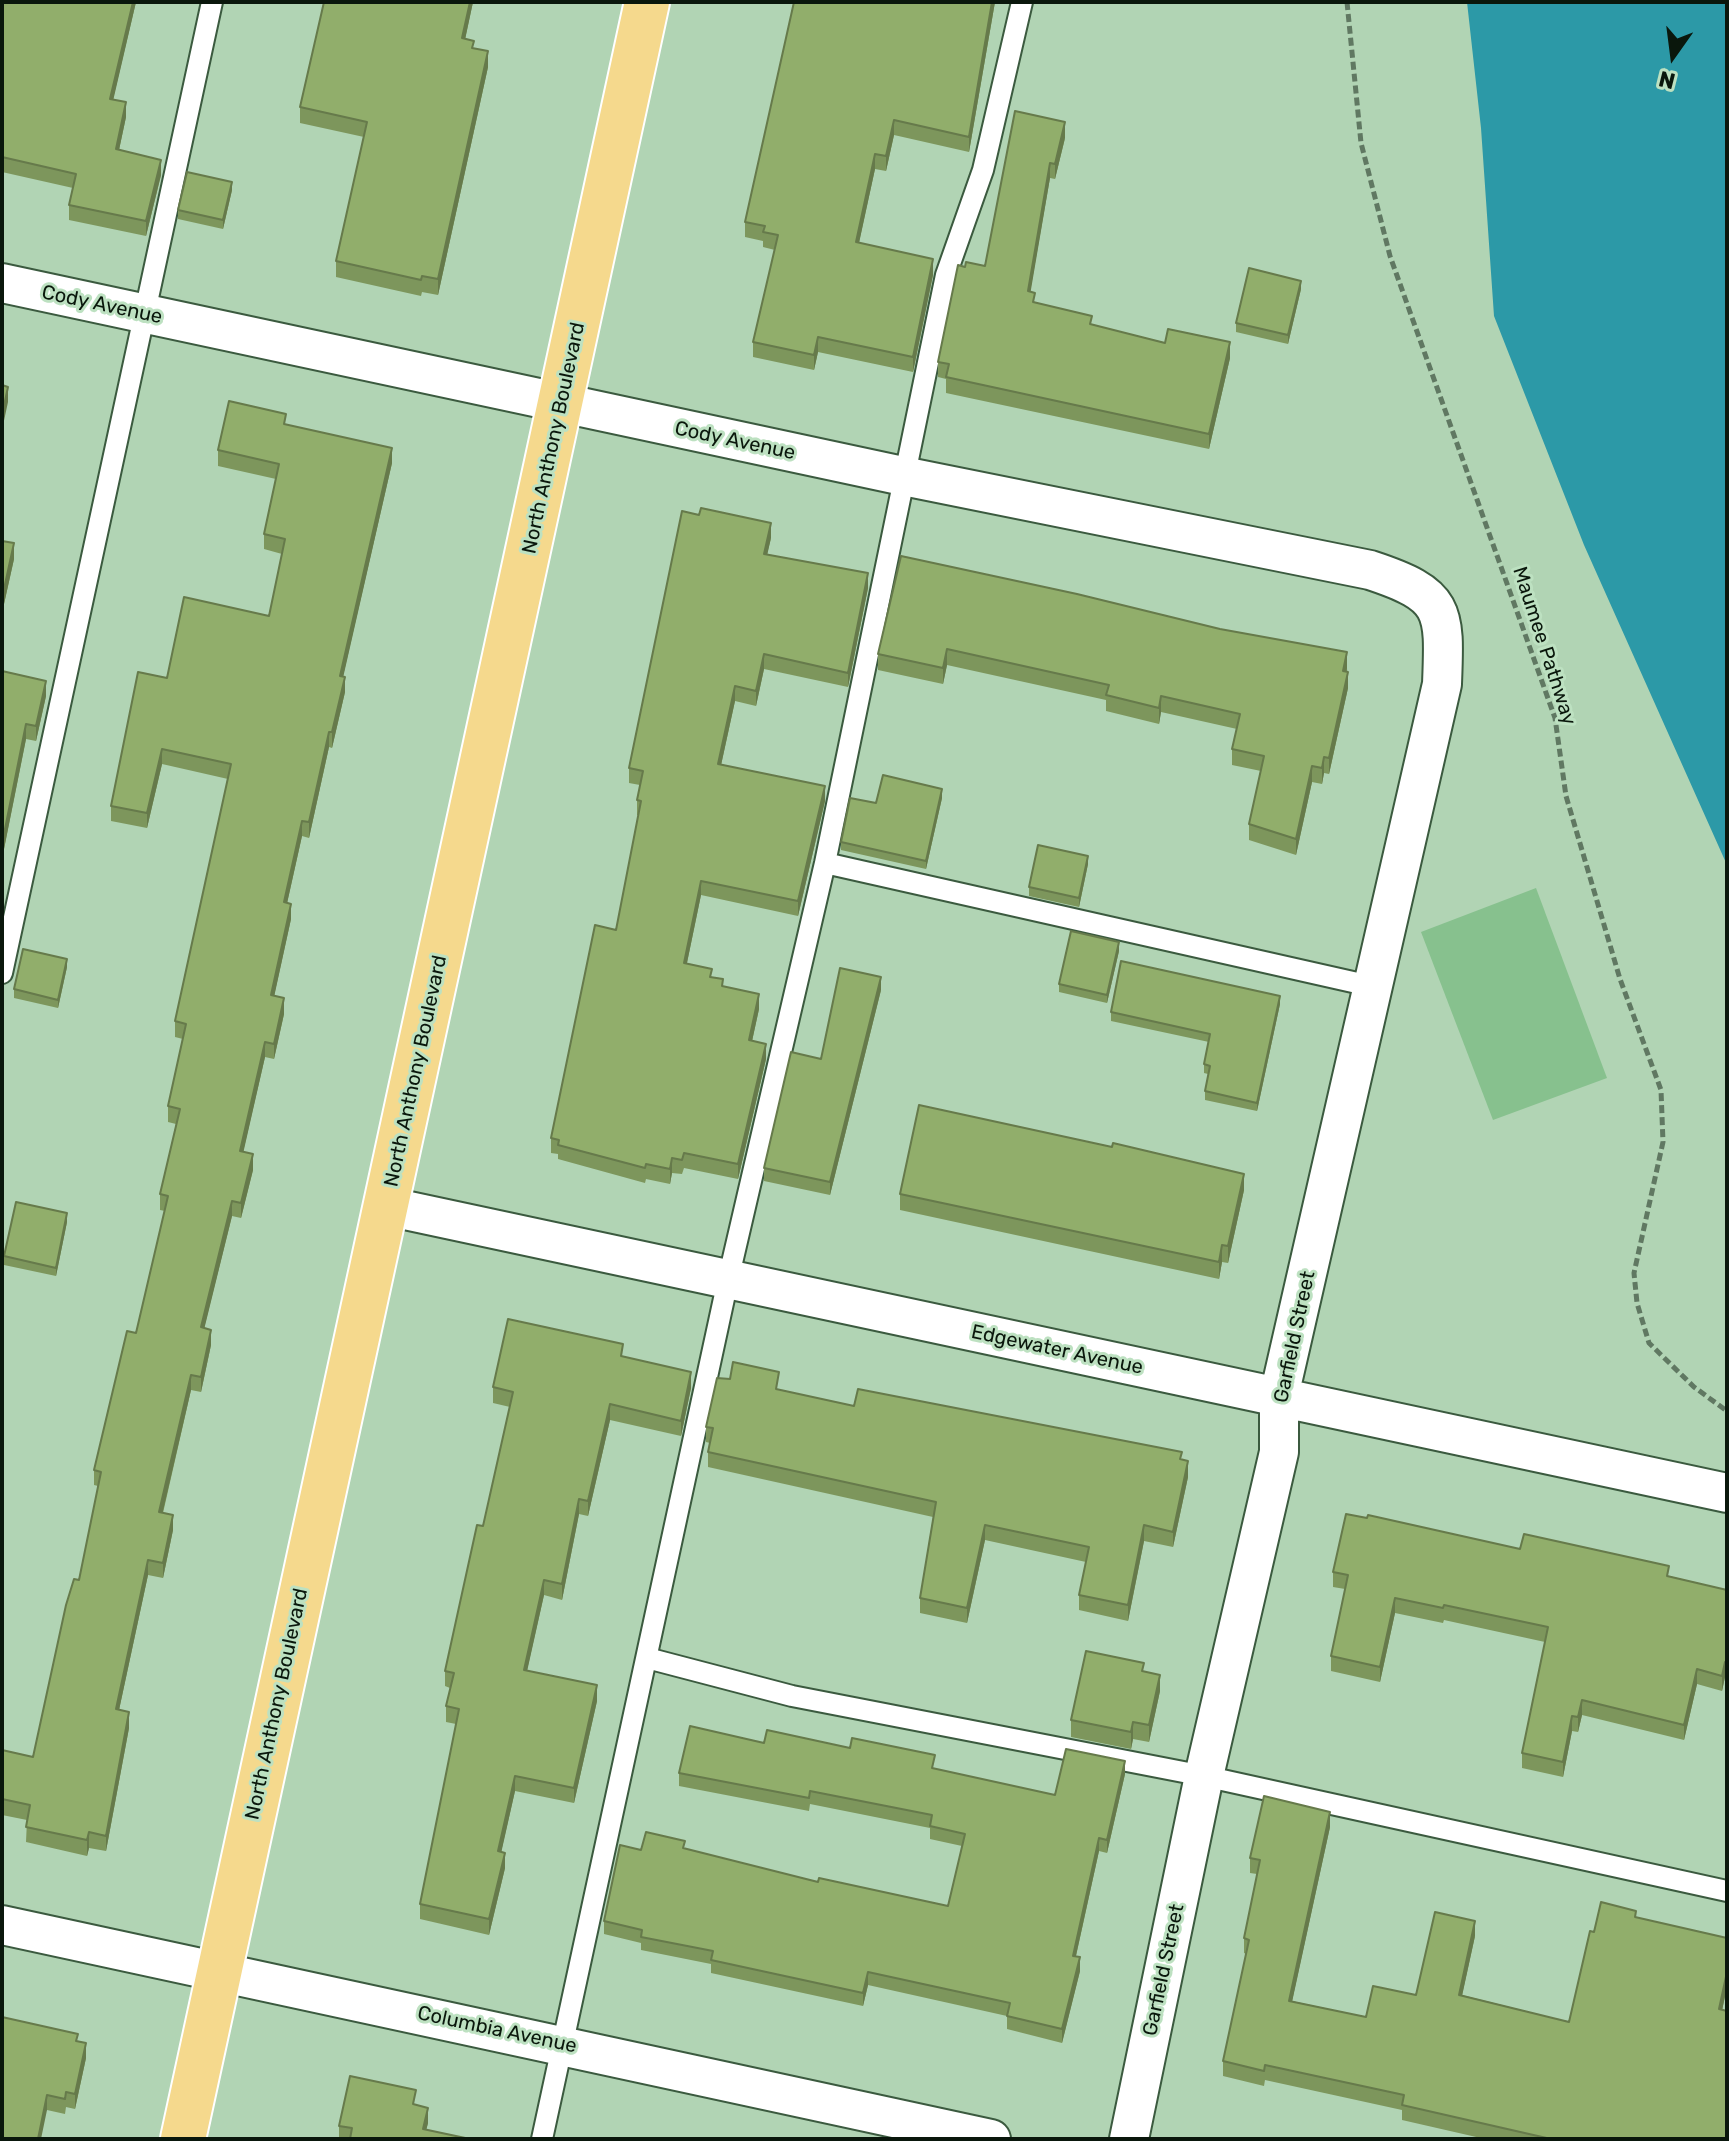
<!DOCTYPE html>
<html>
<head>
<meta charset="utf-8">
<style>
	body { margin:0 }
	#map { position:relative; width:1729px; height:2141px; overflow:hidden; background:#b1d4b4; font-family:Rubik,sans-serif }
	canvas { display:block }
	.frame { position:absolute; inset:0; border:4px solid #0a170c; pointer-events:none }
	.north { position:absolute; left:1633px; top:16px; width:80px; height:80px; -webkit-text-stroke:6px #bde1c1; paint-order:stroke; rotate:194deg; font-size:22px; font-weight:700; line-height:32px; text-align:center; color:#0a170c }
	.north::after { content:''; display:block; margin:auto; width:28px; height:36px; background:#0a170c; clip-path:polygon(50% 0,100% 100%,50% 72%,0 100%) }
</style>
</head>
<body>
<div id="map">
<canvas width="1729" height="2141"></canvas>
<div class="frame"></div>
<div class="north">N</div>
</div>
<script>
const ctx = document.querySelector('canvas').getContext('2d');
ctx.lineJoin = 'round';
function fillPath(path, color) {
  ctx.fillStyle = color;
  ctx.fill(path, 'evenodd');
}
function strokePath(path, color, width, dash) {
  ctx.strokeStyle = color;
  ctx.lineWidth = width;
  ctx.lineCap = dash ? 'butt' : 'round';
  ctx.setLineDash(dash || []);
  ctx.stroke(path);
}
function drawText(font, color, halo, rows, align = 'center') {
  ctx.font = font + ' Rubik,sans-serif';
  ctx.lineWidth = 6;
  ctx.setLineDash([]);
  ctx.textBaseline = 'middle';
  ctx.strokeStyle = halo;
  ctx.fillStyle = color;
  for (const [text, x, y, turn = 0] of rows) {
    ctx.save();
    ctx.translate(x, y);
    ctx.rotate((+turn || 0) * Math.PI / 180);
    ctx.textAlign = isNaN(turn) ? turn : align;
    if (halo) ctx.strokeText(text, 0, 0);
    ctx.fillText(text, 0, 0);
    ctx.restore();
  }
}
const green = new Path2D(`
	M 1536,888 L 1607,1078 L 1493,1120 L 1421,932 Z`);
const water = new Path2D(`
	M 1467,2 L 1727,2 L 1727,865 L 1584,545 L 1494,316 L 1481,128 Z`);
const path = new Path2D(`
	M 1347,2 L 1361,143 L 1390,256 L 1555,718 L 1566,796 L 1620,979 L 1661,1090 L 1663,1142 L 1634,1273 L 1637,1303 L 1649,1343 L 1694,1387 L 1727,1411`);
const service = new Path2D(`
	M 825,863 L 1375,987
	M 2,973 L 212,2
	M 647,1658 L 792,1696 L 1204,1776 L 1727,1891
	M 542,2139 L 728,1280 L 825,863 L 946,275 L 983,170 L 1022,2`);
const minor = new Path2D(`
	M 2,283 L 903,476 L 1370,570 C 1446,595 1445,609 1442,684 L 1279,1396 L 1279,1452 L 1204,1776 L 1129,2139
	M 386,1206 L 1727,1493
	M 2,1925 L 991,2139`);
const primary = new Path2D(`
	M 183,2139 L 647,2`);
const wall = new Path2D(`
	M 2,2 L 136,2 L 113,99 L 126,117 L 119,150 L 161,175 L 146,236 L 69,220 L 69,205 L 73,188 L 2,172 Z
	M 324,2 L 473,2 L 465,39 L 488,67 L 438,295 L 422,292 L 421,296 L 336,277 L 336,261 L 364,137 L 300,123 L 300,107 Z
	M 794,2 L 995,2 L 969,152 L 894,135 L 886,171 L 875,169 L 859,242 L 933,275 L 913,372 L 818,352 L 814,370 L 753,357 L 753,342 L 775,250 L 763,247 L 763,241 L 745,237 L 745,222 Z
	M 1065,138 L 1055,179 L 1050,178 L 1030,292 L 1035,303 L 1092,325 L 1230,358 L 1209,449 L 946,393 L 946,379 L 938,377 L 938,362 L 985,266 Z
	M 232,190 L 223,229 L 178,219 L 178,210 Z
	M 1301,289 L 1288,344 L 1236,332 L 1236,323 Z
	M 286,424 L 392,463 L 343,676 L 345,692 L 332,748 L 329,747 L 309,838 L 302,836 L 287,903 L 291,919 L 274,996 L 284,1014 L 274,1059 L 265,1057 L 243,1152 L 253,1170 L 241,1218 L 232,1216 L 204,1328 L 211,1345 L 201,1392 L 191,1390 L 163,1513 L 173,1530 L 163,1578 L 148,1575 L 119,1710 L 129,1728 L 106,1851 L 89,1848 L 87,1856 L 26,1842 L 27,1820 L 2,1815 L 2,1750 L 33,1757 L 79,1580 L 98,1486 L 94,1485 L 94,1470 L 136,1333 L 165,1211 L 160,1210 L 160,1194 L 176,1124 L 168,1122 L 168,1106 L 183,1039 L 175,1037 L 175,1021 L 228,779 L 162,764 L 147,828 L 111,821 L 111,806 L 167,678 L 269,616 L 282,554 L 264,549 L 264,534 L 276,479 L 218,466 L 218,450 Z
	M 771,538 L 767,554 L 868,588 L 848,687 L 764,669 L 756,706 L 735,701 L 721,765 L 825,801 L 798,916 L 701,895 L 687,963 L 712,977 L 723,987 L 759,1009 L 752,1041 L 766,1059 L 738,1179 L 684,1168 L 682,1174 L 672,1173 L 670,1184 L 646,1179 L 645,1183 L 558,1159 L 558,1154 L 551,1153 L 551,1138 L 616,930 L 638,815 L 637,815 L 637,800 L 640,785 L 629,783 L 629,768 Z
	M 2,541 L 14,559 L 4,604 L 2,603 Z
	M 901,556 L 1347,668 L 1348,688 L 1329,774 L 1324,773 L 1322,784 L 1312,782 L 1296,855 L 1249,840 L 1249,824 L 1261,771 L 1232,765 L 1232,749 L 1237,729 L 1161,712 L 1159,724 L 1106,711 L 1106,700 L 947,665 L 943,684 L 878,670 L 878,654 Z
	M 2,671 L 46,696 L 36,741 L 26,739 L 2,859 Z
	M 942,798 L 926,869 L 841,850 L 841,842 L 876,803 Z
	M 1088,864 L 1079,907 L 1029,896 L 1029,887 Z
	M 1119,951 L 1107,1003 L 1059,992 L 1059,984 Z
	M 67,967 L 58,1008 L 14,998 L 14,989 Z
	M 881,990 L 830,1195 L 764,1181 L 764,1168 L 821,1059 Z
	M 1280,1004 L 1257,1111 L 1205,1100 L 1205,1091 L 1208,1074 L 1204,1073 L 1204,1064 L 1209,1042 L 1111,1021 L 1111,1012 Z
	M 1244,1190 L 1228,1263 L 1222,1262 L 1219,1279 L 900,1210 L 900,1194 Z
	M 67,1222 L 56,1276 L 4,1265 L 4,1256 Z
	M 623,1357 L 691,1388 L 681,1436 L 610,1420 L 588,1516 L 579,1514 L 562,1600 L 544,1595 L 527,1670 L 597,1701 L 574,1803 L 515,1791 L 501,1852 L 505,1868 L 489,1935 L 420,1919 L 420,1904 L 456,1724 L 446,1722 L 446,1706 L 450,1688 L 445,1686 L 445,1671 L 483,1526 L 510,1407 L 493,1403 L 493,1387 Z
	M 730,1379 L 854,1406 L 1182,1460 L 1188,1477 L 1173,1547 L 1144,1541 L 1128,1621 L 1079,1610 L 1079,1595 L 1086,1562 L 985,1540 L 967,1623 L 920,1613 L 920,1598 L 933,1517 L 708,1467 L 708,1452 L 710,1443 L 706,1442 L 706,1427 Z
	M 1520,1549 L 1669,1576 L 1727,1590 L 1727,1678 L 1725,1677 L 1722,1691 L 1697,1684 L 1684,1740 L 1582,1715 L 1578,1732 L 1572,1731 L 1563,1777 L 1522,1768 L 1522,1753 L 1545,1642 L 1444,1620 L 1443,1623 L 1395,1613 L 1380,1682 L 1331,1671 L 1331,1656 L 1345,1589 L 1333,1587 L 1333,1572 Z
	M 1144,1672 L 1160,1691 L 1149,1742 L 1133,1739 L 1131,1749 L 1071,1737 L 1071,1720 Z
	M 764,1743 L 935,1769 L 1055,1795 L 1125,1774 L 1107,1853 L 1099,1851 L 1076,1956 L 1080,1971 L 1062,2043 L 1007,2029 L 1007,2016 L 868,1985 L 863,2006 L 711,1973 L 711,1964 L 641,1950 L 641,1943 L 604,1934 L 604,1921 L 641,1850 L 685,1849 L 818,1882 L 948,1906 L 962,1846 L 930,1839 L 930,1828 L 810,1804 L 809,1811 L 679,1786 L 679,1773 Z
	M 1330,1827 L 1292,2001 L 1366,2017 L 1416,1995 L 1475,1936 L 1462,1995 L 1569,2022 L 1594,1932 L 1636,1918 L 1727,1938 L 1727,1987 L 1722,2010 L 1727,2139 L 1485,2139 L 1402,2120 L 1402,2110 L 1265,2080 L 1264,2086 L 1223,2076 L 1223,2061 L 1246,1954 L 1244,1953 L 1244,1938 L 1257,1874 L 1250,1873 L 1250,1858 Z
	M 78,2041 L 86,2058 L 75,2109 L 66,2107 L 65,2114 L 47,2110 L 2,2139 Z
	M 416,2104 L 428,2123 L 426,2130 L 470,2139 L 339,2139 L 339,2126 Z`);
const shadedWall = new Path2D(`
	M 133,2 L 136,2 L 110,114 L 110,99 Z
	M 470,2 L 473,2 L 462,54 L 462,38 Z
	M 992,2 L 995,2 L 969,152 L 969,137 Z
	M 488,51 L 488,67 L 438,295 L 438,279 Z
	M 126,102 L 126,117 L 116,164 L 116,149 Z
	M 894,120 L 894,135 L 886,171 L 886,156 Z
	M 1065,122 L 1065,138 L 1055,179 L 1055,164 Z
	M 875,154 L 875,169 L 856,257 L 856,242 Z
	M 161,160 L 161,175 L 146,236 L 146,221 Z
	M 1050,163 L 1050,178 L 1028,307 L 1028,291 Z
	M 232,182 L 232,190 L 223,229 L 223,220 Z
	M 933,259 L 933,275 L 913,372 L 913,357 Z
	M 1301,281 L 1301,289 L 1288,344 L 1288,335 Z
	M 818,337 L 818,352 L 814,370 L 814,355 Z
	M 1230,342 L 1230,358 L 1209,449 L 1209,434 Z
	M 8,387 L 8,402 L 2,430 L 2,415 Z
	M 392,448 L 392,463 L 340,691 L 340,676 Z
	M 771,523 L 771,538 L 764,569 L 764,554 Z
	M 14,543 L 14,559 L 4,604 L 4,589 Z
	M 868,573 L 868,588 L 848,687 L 848,673 Z
	M 947,649 L 947,665 L 943,684 L 943,668 Z
	M 1347,652 L 1347,668 L 1343,687 L 1343,671 Z
	M 764,654 L 764,669 L 756,706 L 756,691 Z
	M 1348,672 L 1348,688 L 1329,774 L 1329,758 Z
	M 345,677 L 345,692 L 332,748 L 332,732 Z
	M 46,681 L 46,696 L 36,741 L 36,726 Z
	M 735,686 L 735,701 L 718,779 L 718,764 Z
	M 1161,696 L 1161,712 L 1159,724 L 1159,708 Z
	M 26,724 L 26,739 L 2,859 L 2,844 Z
	M 329,732 L 329,747 L 309,838 L 309,822 Z
	M 162,749 L 162,764 L 147,828 L 147,813 Z
	M 1324,757 L 1324,773 L 1322,784 L 1322,768 Z
	M 1312,766 L 1312,782 L 1296,855 L 1296,839 Z
	M 825,786 L 825,801 L 798,916 L 798,901 Z
	M 942,789 L 942,798 L 926,869 L 926,861 Z
	M 302,821 L 302,836 L 284,917 L 284,902 Z
	M 1088,856 L 1088,864 L 1079,907 L 1079,898 Z
	M 701,881 L 701,895 L 684,977 L 684,963 Z
	M 291,904 L 291,919 L 271,1011 L 271,995 Z
	M 1119,942 L 1119,951 L 1107,1003 L 1107,995 Z
	M 67,959 L 67,967 L 58,1008 L 58,1000 Z
	M 881,977 L 881,990 L 830,1195 L 830,1182 Z
	M 759,994 L 759,1009 L 749,1055 L 749,1040 Z
	M 1280,996 L 1280,1004 L 1257,1111 L 1257,1103 Z
	M 284,998 L 284,1014 L 274,1059 L 274,1044 Z
	M 265,1042 L 265,1057 L 240,1167 L 240,1151 Z
	M 766,1044 L 766,1059 L 738,1179 L 738,1164 Z
	M 253,1154 L 253,1170 L 241,1218 L 241,1203 Z
	M 672,1158 L 672,1173 L 670,1184 L 670,1169 Z
	M 1244,1174 L 1244,1190 L 1228,1263 L 1228,1246 Z
	M 232,1201 L 232,1216 L 201,1342 L 201,1327 Z
	M 67,1213 L 67,1222 L 56,1276 L 56,1268 Z
	M 1222,1245 L 1222,1262 L 1219,1279 L 1219,1262 Z
	M 211,1330 L 211,1345 L 201,1392 L 201,1377 Z
	M 691,1372 L 691,1388 L 681,1436 L 681,1421 Z
	M 191,1375 L 191,1390 L 159,1528 L 159,1512 Z
	M 610,1404 L 610,1420 L 588,1516 L 588,1501 Z
	M 1188,1461 L 1188,1477 L 1173,1547 L 1173,1532 Z
	M 579,1499 L 579,1514 L 562,1600 L 562,1584 Z
	M 173,1515 L 173,1530 L 163,1578 L 163,1563 Z
	M 985,1525 L 985,1540 L 967,1623 L 967,1608 Z
	M 1144,1525 L 1144,1541 L 1128,1621 L 1128,1605 Z
	M 148,1560 L 148,1575 L 116,1724 L 116,1709 Z
	M 544,1580 L 544,1595 L 524,1685 L 524,1670 Z
	M 1395,1598 L 1395,1613 L 1380,1682 L 1380,1667 Z
	M 1725,1662 L 1725,1677 L 1722,1691 L 1722,1676 Z
	M 1697,1669 L 1697,1684 L 1684,1740 L 1684,1725 Z
	M 1160,1675 L 1160,1691 L 1149,1742 L 1149,1725 Z
	M 597,1685 L 597,1701 L 574,1803 L 574,1788 Z
	M 1582,1700 L 1582,1715 L 1578,1732 L 1578,1717 Z
	M 129,1712 L 129,1728 L 106,1851 L 106,1836 Z
	M 1572,1716 L 1572,1731 L 1563,1777 L 1563,1762 Z
	M 1133,1722 L 1133,1739 L 1131,1749 L 1131,1732 Z
	M 1125,1761 L 1125,1774 L 1107,1853 L 1107,1840 Z
	M 515,1776 L 515,1791 L 498,1867 L 498,1851 Z
	M 1330,1812 L 1330,1827 L 1289,2016 L 1289,2001 Z
	M 89,1832 L 89,1848 L 87,1856 L 87,1840 Z
	M 1099,1838 L 1099,1851 L 1073,1969 L 1073,1956 Z
	M 505,1853 L 505,1868 L 489,1935 L 489,1919 Z
	M 1475,1921 L 1475,1936 L 1459,2010 L 1459,1995 Z
	M 1080,1957 L 1080,1971 L 1062,2043 L 1062,2029 Z
	M 868,1972 L 868,1985 L 863,2006 L 863,1993 Z
	M 1727,1972 L 1727,1987 L 1719,2025 L 1719,2009 Z
	M 86,2043 L 86,2058 L 75,2109 L 75,2094 Z
	M 47,2095 L 47,2110 L 41,2139 L 38,2139 Z
	M 428,2108 L 428,2123 L 424,2139 L 423,2129 Z`);
const building = new Path2D(`
	M 2,2 L 133,2 L 110,99 L 126,102 L 116,149 L 161,160 L 146,221 L 69,205 L 76,174 L 2,157 Z
	M 324,2 L 470,2 L 462,38 L 474,41 L 472,48 L 488,51 L 438,279 L 422,276 L 421,280 L 336,261 L 367,122 L 300,107 Z
	M 794,2 L 992,2 L 969,137 L 894,120 L 886,156 L 875,154 L 856,242 L 933,259 L 913,357 L 818,337 L 814,355 L 753,342 L 778,235 L 763,232 L 765,226 L 745,222 Z
	M 1015,111 L 1065,122 L 1055,164 L 1050,163 L 1028,291 L 1035,293 L 1033,302 L 1092,316 L 1090,324 L 1165,343 L 1168,329 L 1230,342 L 1209,434 L 946,377 L 949,364 L 938,362 L 958,265 L 965,267 L 966,262 L 985,266 Z
	M 187,172 L 232,182 L 223,220 L 178,210 Z
	M 1249,268 L 1301,281 L 1288,335 L 1236,323 Z
	M 2,385 L 8,387 L 2,415 Z
	M 229,401 L 286,414 L 284,424 L 392,448 L 340,676 L 345,677 L 332,732 L 329,732 L 309,822 L 302,821 L 284,902 L 291,904 L 271,995 L 284,998 L 274,1044 L 265,1042 L 240,1151 L 253,1154 L 241,1203 L 232,1201 L 201,1327 L 211,1330 L 201,1377 L 191,1375 L 159,1512 L 173,1515 L 163,1563 L 148,1560 L 116,1709 L 129,1712 L 106,1836 L 89,1832 L 87,1840 L 26,1827 L 30,1805 L 2,1799 L 2,1750 L 33,1757 L 66,1605 L 74,1579 L 79,1580 L 101,1472 L 94,1470 L 127,1331 L 136,1333 L 168,1196 L 160,1194 L 180,1109 L 168,1106 L 186,1024 L 175,1021 L 231,764 L 162,749 L 147,813 L 111,806 L 138,672 L 167,678 L 184,597 L 269,616 L 285,539 L 264,534 L 279,464 L 218,450 Z
	M 701,508 L 771,523 L 764,554 L 868,573 L 848,673 L 764,654 L 756,691 L 735,686 L 718,764 L 825,786 L 798,901 L 701,881 L 684,963 L 712,969 L 710,977 L 723,979 L 722,986 L 759,994 L 749,1040 L 766,1044 L 738,1164 L 684,1153 L 682,1160 L 672,1158 L 670,1169 L 646,1164 L 645,1168 L 558,1145 L 559,1140 L 551,1138 L 595,925 L 616,930 L 641,801 L 637,800 L 643,771 L 629,768 L 682,511 L 699,515 Z
	M 2,541 L 14,543 L 4,589 L 2,588 Z
	M 901,556 L 1077,594 L 1220,629 L 1347,652 L 1343,671 L 1348,672 L 1329,758 L 1324,757 L 1322,768 L 1312,766 L 1296,839 L 1249,824 L 1264,756 L 1232,749 L 1240,714 L 1161,696 L 1159,708 L 1106,695 L 1109,685 L 947,649 L 943,668 L 878,654 Z
	M 2,671 L 46,681 L 36,726 L 26,724 L 2,844 Z
	M 883,775 L 942,789 L 926,861 L 841,842 L 850,798 L 876,803 Z
	M 1038,845 L 1088,856 L 1079,898 L 1029,887 Z
	M 1071,931 L 1119,942 L 1107,995 L 1059,984 Z
	M 23,949 L 67,959 L 58,1000 L 14,989 Z
	M 1121,961 L 1280,996 L 1257,1103 L 1205,1091 L 1210,1066 L 1204,1064 L 1210,1034 L 1111,1012 Z
	M 840,968 L 881,977 L 830,1182 L 764,1168 L 791,1052 L 821,1059 Z
	M 919,1105 L 1112,1147 L 1113,1143 L 1244,1174 L 1228,1246 L 1222,1245 L 1219,1262 L 900,1194 Z
	M 16,1202 L 67,1213 L 56,1268 L 4,1256 Z
	M 508,1319 L 623,1344 L 621,1356 L 691,1372 L 681,1421 L 610,1404 L 588,1501 L 579,1499 L 562,1584 L 544,1580 L 524,1670 L 597,1685 L 574,1788 L 515,1776 L 498,1851 L 505,1853 L 489,1919 L 420,1904 L 459,1709 L 446,1706 L 454,1673 L 445,1671 L 477,1525 L 483,1526 L 513,1392 L 493,1387 Z
	M 733,1362 L 779,1372 L 776,1389 L 854,1406 L 858,1389 L 1182,1452 L 1180,1459 L 1188,1461 L 1173,1532 L 1144,1525 L 1128,1605 L 1079,1595 L 1089,1547 L 985,1525 L 967,1608 L 920,1598 L 936,1502 L 708,1452 L 713,1428 L 706,1427 L 717,1378 L 730,1379 Z
	M 1346,1514 L 1367,1518 L 1368,1515 L 1520,1549 L 1524,1534 L 1669,1566 L 1667,1576 L 1727,1590 L 1727,1663 L 1725,1662 L 1722,1676 L 1697,1669 L 1684,1725 L 1582,1700 L 1578,1717 L 1572,1716 L 1563,1762 L 1522,1753 L 1548,1627 L 1444,1605 L 1443,1608 L 1395,1598 L 1380,1667 L 1331,1656 L 1348,1575 L 1333,1572 Z
	M 1086,1651 L 1144,1663 L 1142,1671 L 1160,1675 L 1149,1725 L 1133,1722 L 1131,1732 L 1071,1720 Z
	M 690,1726 L 764,1743 L 767,1730 L 850,1748 L 852,1738 L 935,1755 L 932,1768 L 1055,1795 L 1066,1749 L 1125,1761 L 1107,1840 L 1099,1838 L 1073,1956 L 1080,1957 L 1062,2029 L 1007,2016 L 1010,2003 L 868,1972 L 863,1993 L 711,1960 L 713,1951 L 641,1937 L 642,1930 L 604,1921 L 620,1845 L 641,1850 L 646,1832 L 685,1841 L 683,1848 L 818,1882 L 819,1878 L 948,1906 L 965,1834 L 930,1826 L 932,1815 L 810,1791 L 809,1798 L 679,1773 Z
	M 1264,1796 L 1330,1812 L 1289,2001 L 1366,2017 L 1373,1986 L 1416,1995 L 1435,1912 L 1475,1921 L 1459,1995 L 1569,2022 L 1590,1931 L 1594,1932 L 1601,1902 L 1636,1911 L 1635,1917 L 1727,1938 L 1727,1972 L 1719,2009 L 1727,2011 L 1727,2139 L 1551,2139 L 1402,2105 L 1404,2095 L 1265,2065 L 1264,2071 L 1223,2061 L 1249,1940 L 1244,1938 L 1260,1860 L 1250,1858 Z
	M 2,2017 L 78,2034 L 76,2041 L 86,2043 L 75,2094 L 66,2092 L 65,2099 L 47,2095 L 38,2139 L 2,2139 Z
	M 350,2076 L 416,2090 L 413,2104 L 428,2108 L 423,2129 L 470,2139 L 350,2139 L 352,2128 L 339,2126 Z`);
const streetNames = [
	["Cody Avenue",102,305,12],
	["North Anthony Boulevard",554,438,-78],
	["Cody Avenue",735,441,12],
	["Maumee Pathway",1544,646,72],
	["North Anthony Boulevard",416,1071,-78],
	["Garfield Street",1295,1337,-78],
	["Edgewater Avenue",1057,1350,12],
	["North Anthony Boulevard",277,1704,-78],
	["Garfield Street",1164,1970,-78],
	["Columbia Avenue",497,2030,12]
];
fillPath(green, '#87c18e');
fillPath(water, '#2c99a7');
strokePath(service, '#3b5a3f', 24);
strokePath(minor, '#3b5a3f', 42);
strokePath(primary, '#fff', 48);
strokePath(path, '#607862', 5, [8, 4]);
strokePath(service, '#fff', 20);
strokePath(minor, '#fff', 38);
strokePath(primary, '#f5d98d', 44);
fillPath(wall, '#7d965c');
fillPath(shadedWall, '#667a4b');
fillPath(building, '#91ae6b');
strokePath(building, '#667a4b', 2);
drawText('20px', '#0a170c', '#bde1c1', streetNames);
</script>
</body>
</html>
